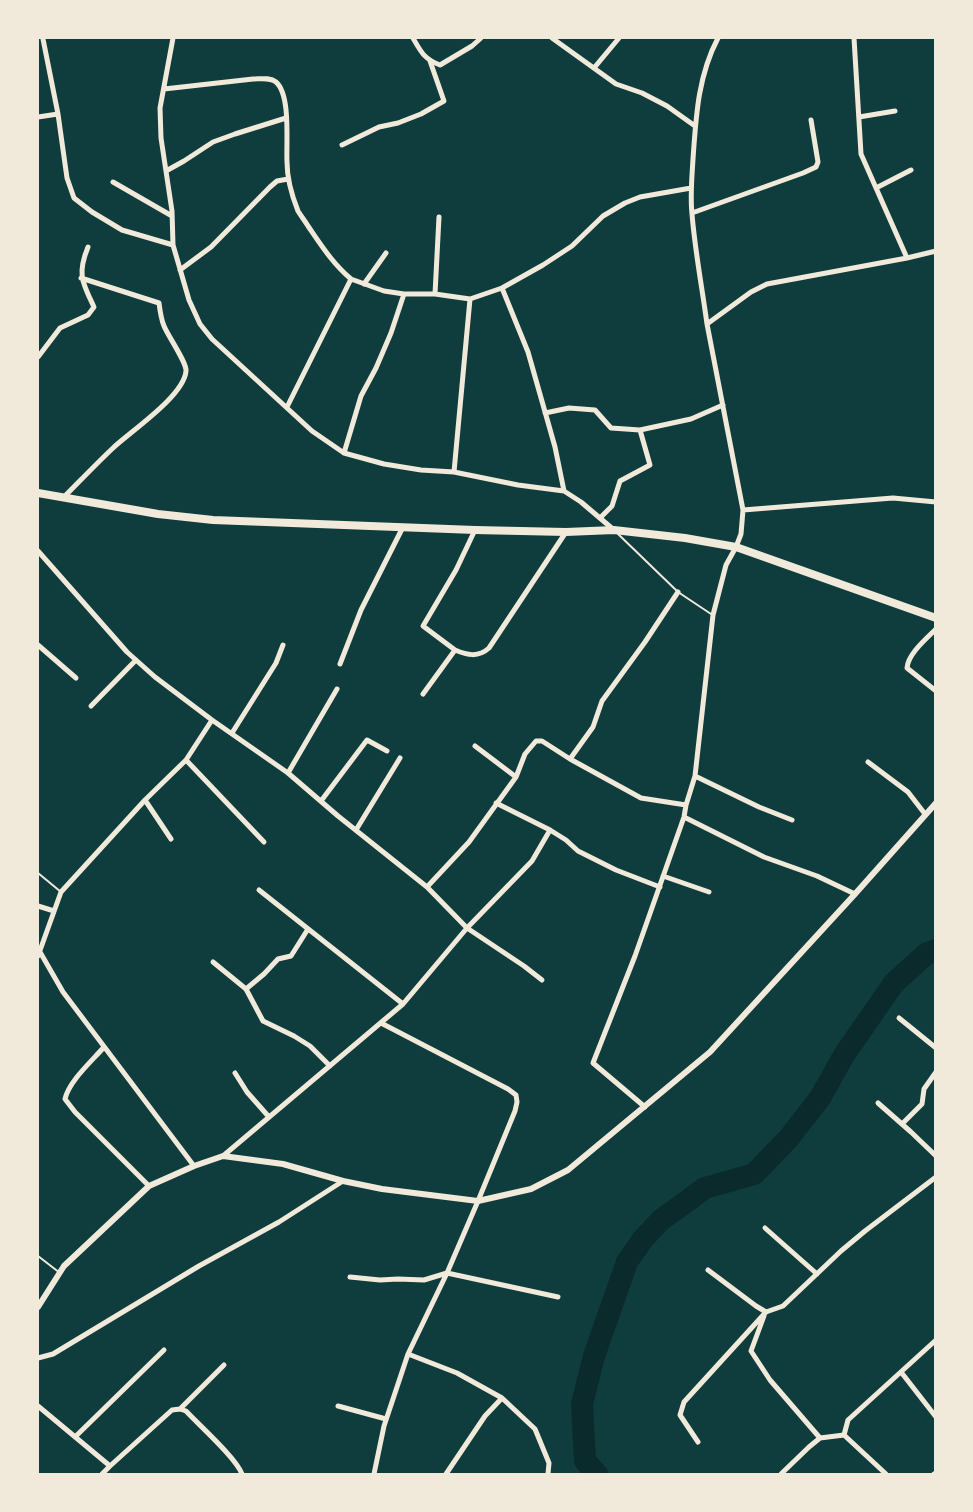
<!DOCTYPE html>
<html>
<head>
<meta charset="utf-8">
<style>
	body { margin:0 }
	#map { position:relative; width:973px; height:1512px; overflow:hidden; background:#0f3d3e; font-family:Poppins,sans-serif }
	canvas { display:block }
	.frame { position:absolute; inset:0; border:39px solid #f1e9da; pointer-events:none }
</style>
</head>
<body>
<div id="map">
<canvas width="973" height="1512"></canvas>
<div class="frame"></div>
</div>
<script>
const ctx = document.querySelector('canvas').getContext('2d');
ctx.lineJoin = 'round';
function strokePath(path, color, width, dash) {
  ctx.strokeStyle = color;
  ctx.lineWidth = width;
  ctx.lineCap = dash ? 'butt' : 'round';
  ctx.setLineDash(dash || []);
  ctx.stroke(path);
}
const river = new Path2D(`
	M 597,1474 L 585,1461 L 582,1404 L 594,1356 L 627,1262 L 643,1239 L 661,1220 L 705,1188 L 754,1174 L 788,1139 L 820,1098 L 844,1055 L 894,983 L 926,954 L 936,950`);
const service = new Path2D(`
	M 616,532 L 678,592 L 711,614
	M 38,873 L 61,892
	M 38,1256 L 60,1273`);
const minor = new Path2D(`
	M 173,38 L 160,108 L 161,138 L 172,211 L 173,245 L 189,300 L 200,324 L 212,339 L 312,431 L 344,453 L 384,464 L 421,470 L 454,472 L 518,485 L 564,491 L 581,502 L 614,530
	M 413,38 C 421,52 424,59 440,65 L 472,46 L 481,38
	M 552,38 L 616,84 L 642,93 L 667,106 L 695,126
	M 854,38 L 861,154 L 907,258
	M 43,39 L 58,114 L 67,178 L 74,198 L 92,212 L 122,230 L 173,245
	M 594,68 L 619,38
	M 164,89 L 253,79 C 260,79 270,77 276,82 C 291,95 286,143 287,162 C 287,178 292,196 298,211 C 301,216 305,221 308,226 C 321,245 333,264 351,279
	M 38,117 L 58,114
	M 859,117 L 895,111
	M 342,145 L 379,127 L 398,123 L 421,114 L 444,101 L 430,61
	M 166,171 L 184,161 L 213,142 L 235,134 L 286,118
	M 113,182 L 172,216
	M 876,188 L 911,170
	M 692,213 L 803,173 L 816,167 L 818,162 L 811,120
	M 180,270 L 211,247 L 270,187 L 277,181 L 288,179
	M 364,284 L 386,253
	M 502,288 L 528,352 L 555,447 L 564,491
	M 435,294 L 439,217
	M 707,324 C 702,287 695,251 692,214 C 690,196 692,177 693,159 C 696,116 698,76 718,38
	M 38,357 L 60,328 L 88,315 L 94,307 C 82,282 77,274 88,247
	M 287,407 L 351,279 L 384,291 L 404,294 L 435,294 L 470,299 L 502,288 L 543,265 L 572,246 L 603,216 L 625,203 L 640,197 L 691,188
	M 545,413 L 569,408 L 595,410 L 611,428 L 640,430 L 691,419 L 723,405
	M 344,453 L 361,396 L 376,368 L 391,333 L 404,294
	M 454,472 L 470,299
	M 64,497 C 80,481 96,464 113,448 C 131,431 184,396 186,371 C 187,363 168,336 164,326 C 161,319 160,311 159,303 L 81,278
	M 743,510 L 893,498 L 936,502
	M 600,518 L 612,506 L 620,481 L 650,465 L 640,430
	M 38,551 L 127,652 L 155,677 L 212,720 L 288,773 L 338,816 L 427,887 L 467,928 L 403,1004 L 223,1156
	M 936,629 C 926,639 908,654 907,668 L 936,691
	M 38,645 L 76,678
	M 455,650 L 423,626 L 456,570 L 475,530
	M 340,664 L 361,610 L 403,527
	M 423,694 L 455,650 C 467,655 478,658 489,648 L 566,532
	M 91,706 L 136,660
	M 232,733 L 276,663 L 283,645
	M 475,746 L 516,777
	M 570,759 L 593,727 L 602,701 L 645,642 L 678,592
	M 186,760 L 264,842
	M 868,762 L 908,792 L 925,814
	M 288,773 L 337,689
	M 695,776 L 759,807 L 792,820
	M 145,800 L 171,839
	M 321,801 L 367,740 L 387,751
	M 496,803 L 550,830 L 566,840 L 578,851 L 616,870 L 660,887
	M 684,817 L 764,857 L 817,876 L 855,894
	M 356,830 L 400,758
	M 663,876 L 709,892
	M 427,887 L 469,842 L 516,777 L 525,754 L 536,741 L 542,741 L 570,759 L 641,798 L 686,805
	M 259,890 L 403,1004
	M 38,906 L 54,911
	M 40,952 L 63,992 L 194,1166
	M 38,956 L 61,892 L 145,800 L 186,760 L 212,720
	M 213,962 L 246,989 L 263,1021 L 294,1036 L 310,1046 L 330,1066
	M 542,980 L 524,966 L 467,928 L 532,861 L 550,830
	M 246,989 L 264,974 L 278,959 L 291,956 L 308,929
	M 899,1018 L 936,1048
	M 104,1047 C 92,1061 69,1081 65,1099 L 75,1112 L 149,1186
	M 235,1073 L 247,1092 L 269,1117
	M 878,1103 L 911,1132 L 936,1156
	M 645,1107 L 593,1063 L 635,956 L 684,817 L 686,805 L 695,776 L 713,615 L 726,565 L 736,547 L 741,534 L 743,510 L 707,324 L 751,292 L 767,284 L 907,258 L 936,251
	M 902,1124 L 922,1104 L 924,1089 L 936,1072
	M 765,1228 L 817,1274
	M 708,1270 L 756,1306 L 766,1312 L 783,1306 L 841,1251 L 865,1231 L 936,1177
	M 350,1277 L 380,1280 L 398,1279 L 424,1280 L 447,1273 L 558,1297
	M 764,1316 L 751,1351 L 770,1380 L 820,1438
	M 408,1354 L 457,1373 L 502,1398 L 535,1429 L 549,1463 L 548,1474
	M 38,1358 L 53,1354 L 199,1266 L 279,1222 L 343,1181
	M 901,1372 L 936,1417
	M 38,1406 L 110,1466 L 172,1410 L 180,1409 L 186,1411 C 200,1426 236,1458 242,1474
	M 338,1406 L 386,1419
	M 180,1409 L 224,1365
	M 844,1435 L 848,1420 L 936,1340
	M 75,1437 L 164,1350
	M 698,1442 L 680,1415 L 684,1402 L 766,1312
	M 102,1474 L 110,1466
	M 374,1474 L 384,1426 L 408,1354 L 447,1273 L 478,1201 L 515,1111 L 517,1102 L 516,1095 L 508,1089 L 381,1023
	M 446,1474 L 485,1416 L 502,1398
	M 781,1474 L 809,1447 L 820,1438 L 844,1435 L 886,1474
	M 934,1474 L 936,1473`);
const tertiary = new Path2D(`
	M 38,1307 L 64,1266 L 149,1186 L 194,1166 L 223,1156 L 283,1164 L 343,1181 L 382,1189 L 478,1201 L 531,1189 L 568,1170 L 710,1052 L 855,894 L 936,803`);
const secondary = new Path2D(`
	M 38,493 L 158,514 L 213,520 L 475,530 L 566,532 L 614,530 L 685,538 L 736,547 L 936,618`);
strokePath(river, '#0a2a2b', 22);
strokePath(service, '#f1e9da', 2);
strokePath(minor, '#f1e9da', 5);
strokePath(tertiary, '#f1e9da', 6);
strokePath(secondary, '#f1e9da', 8);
</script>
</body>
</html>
